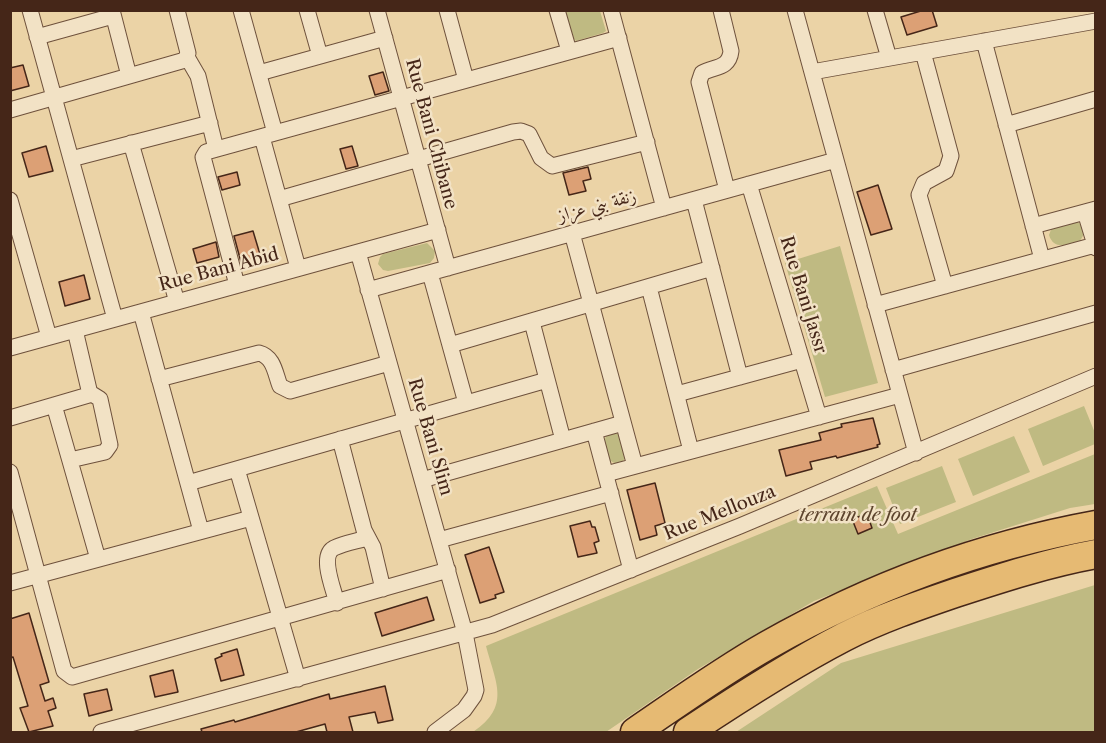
<!DOCTYPE html>
<html>
<head>
<meta charset="utf-8">
<style>
	body { margin:0 }
	#map { position:relative; width:1106px; height:743px; overflow:hidden; background:#ebd3a6; font-family:"Libre Caslon Text",serif }
	canvas { display:block }
	.frame { position:absolute; inset:0; border:12px solid #452618; pointer-events:none }
</style>
</head>
<body>
<div id="map">
<canvas width="1106" height="743"></canvas>
<div class="frame"></div>
</div>
<script>
const ctx = document.querySelector('canvas').getContext('2d');
ctx.lineJoin = 'round';
function fillPath(path, color) {
  ctx.fillStyle = color;
  ctx.fill(path, 'evenodd');
}
function strokePath(path, color, width, dash) {
  ctx.strokeStyle = color;
  ctx.lineWidth = width;
  ctx.lineCap = dash ? 'butt' : 'round';
  ctx.setLineDash(dash || []);
  ctx.stroke(path);
}
function drawText(font, color, halo, rows, align = 'center') {
  ctx.font = font + ' "Libre Caslon Text",Amiri,serif';
  ctx.lineWidth = 5;
  ctx.setLineDash([]);
  ctx.textBaseline = 'middle';
  ctx.strokeStyle = halo;
  ctx.fillStyle = color;
  for (const [text, x, y, turn = 0] of rows) {
    ctx.save();
    ctx.translate(x, y);
    ctx.rotate((+turn || 0) * Math.PI / 180);
    ctx.textAlign = isNaN(turn) ? turn : align;
    if (halo) ctx.strokeText(text, 0, 0);
    ctx.fillText(text, 0, 0);
    ctx.restore();
  }
}
const green = new Path2D(`
	M 565,11 L 600,11 L 606,31 L 603,33 L 576,41 L 574,39 Z
	M 1076,221 L 1083,226 L 1084,234 L 1080,241 C 1068,244 1054,251 1049,235 L 1052,227 Z
	M 427,243 L 435,251 L 434,258 L 430,263 L 388,271 L 383,270 L 378,264 L 380,257 L 383,254 Z
	M 840,246 L 878,383 L 825,397 L 785,263 Z
	M 1084,406 L 1095,433 L 1095,444 L 1043,466 L 1028,429 Z
	M 613,432 L 620,435 L 626,456 L 622,463 L 616,464 L 609,460 L 604,442 L 606,436 Z
	M 1014,436 L 1030,472 L 973,496 L 958,459 Z
	M 1095,454 L 1095,504 L 1070,508 L 972,539 L 814,601 L 698,669 L 606,732 L 473,732 C 511,706 496,684 486,646 L 877,486 L 898,534 Z
	M 942,466 L 956,502 L 900,524 L 886,488 Z
	M 1095,585 L 1095,732 L 736,732 L 841,663 Z`);
const building = new Path2D(`
	M 924,10 L 932,10 L 937,26 L 907,35 L 901,17 Z
	M 23,65 L 29,86 L 10,91 L 10,68 Z
	M 383,72 L 389,91 L 375,95 L 369,76 Z
	M 46,146 L 53,171 L 29,177 L 22,153 Z
	M 352,146 L 358,166 L 346,169 L 340,149 Z
	M 588,167 L 591,179 L 583,181 L 586,191 L 569,195 L 563,173 Z
	M 237,172 L 240,185 L 222,190 L 218,177 Z
	M 878,185 L 892,229 L 871,235 L 857,192 Z
	M 253,231 L 262,261 L 242,266 L 234,236 Z
	M 216,242 L 219,257 L 197,263 L 193,249 Z
	M 84,275 L 90,299 L 65,306 L 59,282 Z
	M 873,418 L 880,444 L 877,445 L 878,447 L 837,458 L 836,456 L 810,462 L 812,469 L 786,476 L 779,450 L 821,440 L 819,433 L 842,427 L 841,424 Z
	M 655,483 L 665,523 L 655,526 L 657,535 L 640,540 L 627,490 Z
	M 867,514 L 872,528 L 858,534 L 852,519 Z
	M 590,521 L 592,527 L 595,527 L 599,541 L 594,543 L 597,553 L 578,557 L 570,526 Z
	M 489,547 L 504,592 L 495,595 L 496,598 L 480,603 L 465,555 Z
	M 427,597 L 434,620 L 382,636 L 375,613 Z
	M 29,613 L 49,682 L 40,685 L 45,701 L 53,698 L 56,708 L 48,711 L 53,726 L 29,732 L 20,708 L 28,706 L 13,657 L 10,658 L 10,619 Z
	M 237,649 L 244,675 L 221,681 L 215,659 L 222,656 L 221,654 Z
	M 173,670 L 178,692 L 155,697 L 150,676 Z
	M 385,686 L 393,720 L 378,723 L 375,712 L 349,717 L 353,732 L 327,732 L 325,724 L 296,732 L 202,732 L 201,729 L 234,720 L 235,722 L 329,694 L 330,699 Z
	M 107,689 L 112,710 L 89,716 L 84,694 Z`);
const street = new Path2D(`
	M 30,10 L 115,319
	M 112,10 L 129,76
	M 241,10 L 275,133
	M 307,10 L 320,56
	M 377,10 L 448,268
	M 447,10 L 466,80
	M 557,10 L 569,51
	M 611,10 L 664,208
	M 721,10 L 731,51 C 729,69 715,66 702,73 L 699,82 L 727,190
	M 795,10 L 916,453
	M 875,10 L 889,58
	M 37,37 L 113,16
	M 984,41 L 1042,259
	M 923,52 L 951,156 L 946,171 L 924,183 L 919,195 L 945,286
	M 187,57 L 198,76 L 216,149
	M 812,72 L 1096,21
	M 259,73 L 385,38
	M 10,110 L 185,60 L 188,53 L 177,10
	M 1006,125 L 1096,99
	M 262,137 L 298,268
	M 131,143 L 177,302
	M 71,159 L 210,123
	M 749,184 L 819,417
	M 279,199 L 513,132 L 521,131 L 529,134 L 541,158 L 552,166 L 647,142
	M 10,200 L 49,337
	M 694,200 L 740,377
	M 1085,212 L 1096,248
	M 1033,226 L 1096,209
	M 572,233 L 635,466
	M 358,252 L 465,633 L 476,690 L 474,696 L 464,710 L 435,732
	M 430,273 L 466,403
	M 237,285 L 203,157 L 206,152 L 619,38
	M 649,287 L 691,451
	M 368,290 L 836,160
	M 875,305 L 1095,245
	M 141,312 L 201,531
	M 532,322 L 563,440
	M 75,330 L 90,394
	M 450,345 L 712,268
	M 10,348 L 438,230
	M 893,370 L 1096,313
	M 159,379 L 259,353 C 274,357 275,373 280,386 L 290,391 L 389,363
	M 677,394 L 802,360
	M 54,405 L 98,559
	M 10,418 L 92,394 L 100,399 L 110,445 L 105,452 L 70,460
	M 594,431 L 631,570
	M 340,439 L 364,530 L 373,547 L 383,589
	M 237,469 L 298,679
	M 10,472 L 64,671 L 72,677 L 448,570
	M 606,474 L 900,395
	M 422,480 L 623,423
	M 188,483 L 547,380
	M 439,540 L 611,493
	M 10,583 L 251,518
	M 337,603 C 334,590 319,556 334,548 C 344,543 357,541 367,538
	M 101,732 L 492,625 L 740,526 L 1096,376`);
const highway = new Path2D(`
	M 635,732 C 679,702 722,671 768,645 C 870,587 981,546 1096,525
	M 688,732 C 739,698 790,665 844,637 C 879,619 917,606 955,593 C 1001,578 1047,563 1096,554`);
const streetNames = [
	["Rue Bani Chibane",431,134,75],
	["زنقة بني عزاز",597,206,-15],
	["Rue Bani Abid",219,270,-15],
	["Rue Bani Jassr",803,295,73],
	["Rue Bani Slim",430,437,74],
	["Rue Mellouza",720,513,-22]
];
const parkNames = [
	["terrain de foot",858,516]
];
fillPath(green, '#bfba82');
fillPath(building, '#dca075');
strokePath(building, '#452618', 1.5);
strokePath(street, '#6e513c', 17);
strokePath(highway, '#452618', 31);
strokePath(street, '#f2e2c5', 15);
strokePath(highway, '#e6ba73', 28);
drawText('18px', '#452618', '#f2e2c5', streetNames);
drawText('italic 18px', '#5d442d', '#f2e2c5', parkNames);
</script>
</body>
</html>
